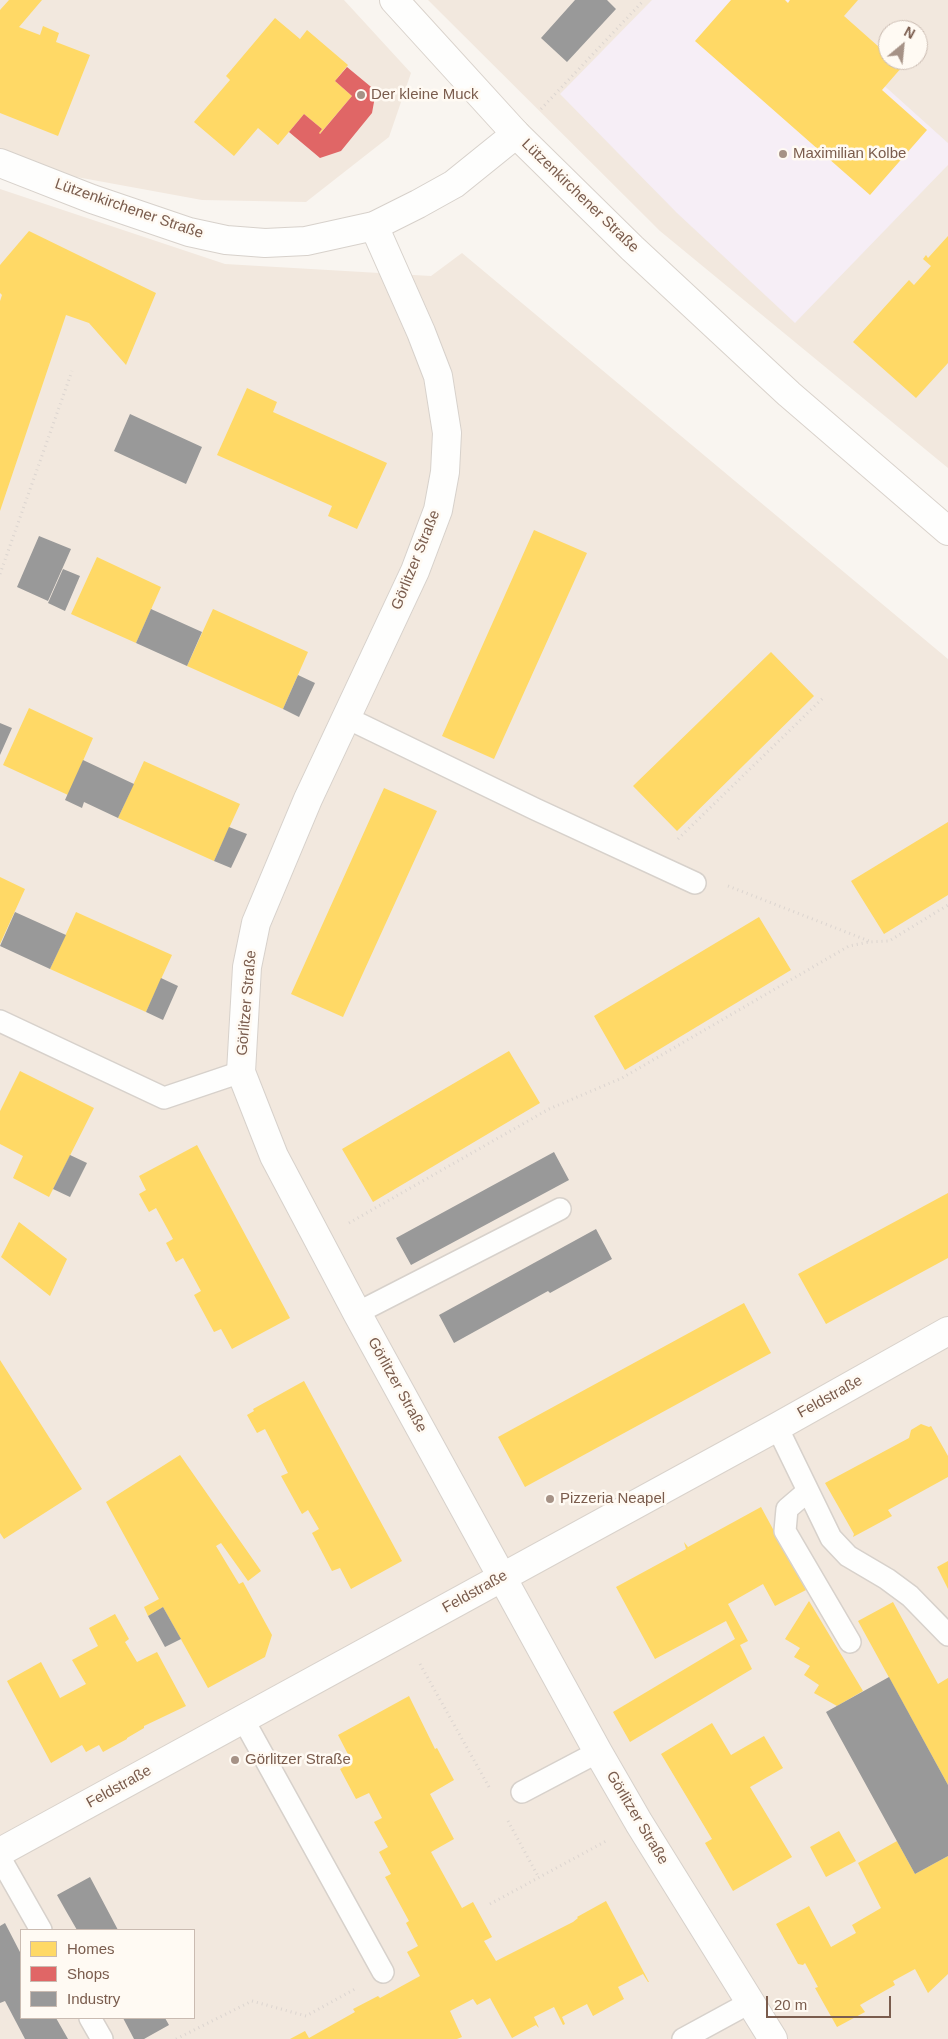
<!DOCTYPE html>
<html>
<head>
<meta charset="utf-8">
<style>
	body { margin:0 }
	#map { position:relative; width:948px; height:2039px; overflow:hidden; background:#f9f5f0; font-family:Arial,sans-serif }
	canvas { display:block }
	.legend { position:absolute; left:20px; top:1929px; width:175px; height:90px; box-sizing:border-box; background:#fffaf3; border:1px solid #cabbb1; margin:0; padding:6px 9px; list-style:none; font-size:15px; color:#7a5c4d }
	.legend li { display:flex; align-items:center; gap:10px; height:25px }
	.legend b { width:25px; border:1px solid #cabbb1 }
	.north { position:absolute; left:878px; top:20px; width:50px; height:50px; box-sizing:border-box; background:#fffaf3; border:1px solid #cabbb1; border-radius:50%; rotate:28deg; font-size:14px; font-weight:700; line-height:20px; text-align:center; color:#7a5c4d }
	.north::after { content:''; display:block; margin:auto; width:18px; height:22px; background:#a69286; clip-path:polygon(50% 0,100% 100%,50% 72%,0 100%) }
	.scale { position:absolute; left:766px; top:1996px; width:125px; height:22px; box-sizing:border-box; border:2px solid #7a5c4d; border-top:0; padding-left:6px; font-size:15px; line-height:18px; white-space:nowrap; color:#7a5c4d; -webkit-text-stroke:4px #fffaf3; paint-order:stroke }
</style>
</head>
<body>
<div id="map">
<canvas width="948" height="2039"></canvas>
<ul class="legend">
<li><b style="height:14px;background:#ffd966"></b>Homes</li>
<li><b style="height:14px;background:#e06666"></b>Shops</li>
<li><b style="height:14px;background:#999"></b>Industry</li>
</ul>
<div class="north">N</div>
<div class="scale">20 m</div>
</div>
<script>
const ctx = document.querySelector('canvas').getContext('2d');
ctx.lineJoin = 'round';
function fillPath(path, color) {
  ctx.fillStyle = color;
  ctx.fill(path, 'evenodd');
}
function strokePath(path, color, width, dash) {
  ctx.strokeStyle = color;
  ctx.lineWidth = width;
  ctx.lineCap = dash ? 'butt' : 'round';
  ctx.setLineDash(dash || []);
  ctx.stroke(path);
}
function drawText(font, color, halo, rows, align = 'center') {
  ctx.font = font + ' Arial,sans-serif';
  ctx.lineWidth = 5;
  ctx.setLineDash([]);
  ctx.textBaseline = 'middle';
  ctx.strokeStyle = halo;
  ctx.fillStyle = color;
  for (const [text, x, y, turn = 0] of rows) {
    ctx.save();
    ctx.translate(x, y);
    ctx.rotate((+turn || 0) * Math.PI / 180);
    ctx.textAlign = isNaN(turn) ? turn : align;
    if (halo) ctx.strokeText(text, 0, 0);
    ctx.fillText(text, 0, 0);
    ctx.restore();
  }
}
const residential = new Path2D(`
	M 0,0 L 344,0 L 411,73 L 389,137 L 306,202 L 202,200 L 0,163 Z
	M 428,0 L 948,0 L 948,468 L 660,231 ZM 888,30 L 918,30 L 918,60 L 888,60 Z
	M 0,189 L 225,264 L 431,276 L 462,253 L 948,659 L 948,2039 L 0,2039 ZM 21,1930 L 194,1930 L 194,2018 L 21,2018 Z`);
const education = new Path2D(`
	M 652,0 L 789,0 L 948,143 L 948,165 L 795,323 L 677,213 L 560,94 Z`);
const homes = new Path2D(`
	M 9,0 L 42,0 L 19,27 L 40,35 L 43,26 L 59,33 L 56,42 L 90,55 L 58,136 L 0,113 L 0,10 Z
	M 731,0 L 785,0 L 788,3 L 790,0 L 858,0 L 844,16 L 888,55 L 888,60 L 894,60 L 902,67 L 882,90 L 927,130 L 870,195 L 695,41 Z
	M 275,18 L 300,39 L 307,30 L 348,65 L 335,81 L 352,96 L 318,136 L 317,135 L 322,129 L 304,114 L 278,145 L 258,128 L 234,156 L 194,122 L 230,80 L 226,76 Z
	M 29,231 L 156,293 L 126,365 L 89,323 L 66,315 L 0,511 L 0,301 L 2,295 L 0,293 L 0,265 Z
	M 948,236 L 948,363 L 916,398 L 853,342 L 909,280 L 914,285 L 931,266 L 923,259 L 926,255 L 928,258 Z
	M 247,388 L 277,402 L 273,412 L 387,463 L 357,529 L 328,516 L 332,506 L 217,455 Z
	M 534,530 L 587,553 L 494,759 L 442,736 Z
	M 97,557 L 161,587 L 136,643 L 71,614 Z
	M 213,609 L 308,652 L 283,709 L 187,666 Z
	M 771,652 L 814,696 L 677,831 L 633,786 Z
	M 29,708 L 93,738 L 68,795 L 3,765 Z
	M 144,761 L 240,804 L 214,861 L 118,818 Z
	M 384,788 L 437,811 L 343,1017 L 291,994 Z
	M 948,822 L 948,895 L 884,934 L 851,881 Z
	M 0,877 L 25,889 L 0,944 Z
	M 76,912 L 172,955 L 146,1012 L 50,969 Z
	M 759,917 L 791,970 L 625,1070 L 594,1016 Z
	M 509,1051 L 540,1103 L 373,1202 L 342,1149 Z
	M 20,1071 L 94,1108 L 49,1197 L 13,1178 L 23,1156 L 0,1144 L 0,1111 Z
	M 197,1145 L 290,1318 L 232,1349 L 221,1329 L 214,1332 L 194,1295 L 201,1291 L 183,1258 L 176,1262 L 166,1243 L 173,1239 L 156,1208 L 149,1212 L 139,1194 L 146,1190 L 139,1176 Z
	M 948,1193 L 948,1258 L 826,1324 L 798,1274 Z
	M 19,1222 L 67,1259 L 50,1296 L 1,1257 Z
	M 744,1303 L 771,1353 L 525,1487 L 498,1437 Z
	M 0,1360 L 82,1489 L 4,1539 L 0,1533 Z
	M 304,1381 L 402,1561 L 351,1589 L 340,1568 L 332,1571 L 312,1533 L 319,1529 L 308,1510 L 302,1514 L 281,1476 L 288,1473 L 265,1429 L 257,1433 L 247,1415 L 254,1411 L 253,1409 Z
	M 921,1424 L 929,1427 L 931,1426 L 948,1456 L 948,1477 L 888,1510 L 892,1516 L 853,1537 L 854,1534 L 825,1483 L 909,1438 L 911,1430 Z
	M 180,1455 L 261,1571 L 248,1581 L 221,1543 L 216,1546 L 239,1584 L 243,1582 L 272,1635 L 265,1657 L 208,1688 L 163,1607 L 148,1616 L 144,1607 L 159,1599 L 106,1502 Z
	M 761,1507 L 806,1590 L 775,1606 L 763,1584 L 728,1604 L 748,1641 L 740,1645 L 752,1669 L 630,1742 L 613,1712 L 735,1639 L 726,1621 L 655,1659 L 616,1587 L 686,1549 L 684,1542 L 688,1547 Z
	M 948,1561 L 948,1589 L 937,1567 Z
	M 809,1601 L 863,1691 L 837,1706 L 814,1693 L 819,1685 L 804,1675 L 810,1666 L 794,1657 L 800,1648 L 785,1639 Z
	M 893,1602 L 938,1684 L 948,1678 L 948,1785 L 858,1621 Z
	M 115,1614 L 129,1639 L 125,1642 L 137,1662 L 157,1652 L 186,1706 L 144,1726 L 144,1728 L 127,1738 L 127,1739 L 103,1752 L 99,1745 L 86,1752 L 82,1745 L 51,1763 L 7,1681 L 41,1662 L 60,1698 L 86,1684 L 72,1660 L 98,1646 L 89,1628 Z
	M 409,1696 L 435,1749 L 437,1748 L 454,1780 L 430,1794 L 454,1839 L 431,1852 L 462,1908 L 473,1902 L 492,1937 L 484,1941 L 496,1961 L 573,1922 L 578,1918 L 577,1917 L 606,1901 L 649,1982 L 648,1982 L 643,1974 L 618,1987 L 624,1999 L 593,2016 L 587,2004 L 562,2017 L 565,2024 L 563,2025 L 554,2007 L 534,2017 L 539,2028 L 536,2025 L 512,2038 L 490,1998 L 477,2005 L 473,1999 L 450,2011 L 462,2037 L 457,2039 L 290,2039 L 305,2031 L 309,2038 L 355,2012 L 353,2009 L 378,1996 L 380,1998 L 420,1976 L 407,1952 L 418,1946 L 406,1923 L 409,1921 L 385,1877 L 391,1874 L 379,1852 L 388,1847 L 374,1822 L 382,1818 L 369,1793 L 356,1799 L 340,1769 L 352,1762 L 338,1735 Z
	M 712,1723 L 731,1755 L 764,1736 L 783,1768 L 750,1787 L 792,1857 L 733,1891 L 705,1843 L 712,1839 L 661,1754 Z
	M 839,1831 L 856,1861 L 826,1877 L 810,1847 Z
	M 897,1841 L 915,1874 L 948,1856 L 948,1974 L 928,1993 L 915,1969 L 893,1981 L 895,1985 L 860,2005 L 865,2012 L 837,2027 L 815,1988 L 818,1987 L 805,1963 L 803,1965 L 798,1964 L 776,1924 L 809,1906 L 831,1947 L 856,1933 L 852,1925 L 881,1908 L 858,1863 Z`);
const shops = new Path2D(`
	M 347,67 L 376,91 L 372,113 L 341,151 L 320,158 L 289,132 L 304,114 L 322,129 L 319,133 L 320,134 L 352,96 L 335,81 Z`);
const industry = new Path2D(`
	M 575,0 L 607,0 L 616,9 L 567,62 L 541,38 Z
	M 130,414 L 202,447 L 186,484 L 114,451 Z
	M 39,536 L 71,549 L 48,601 L 17,587 Z
	M 63,569 L 80,576 L 65,611 L 48,603 Z
	M 151,609 L 202,632 L 187,666 L 136,643 Z
	M 298,675 L 315,683 L 299,717 L 283,709 Z
	M 0,723 L 12,728 L 0,755 Z
	M 83,760 L 134,784 L 118,818 L 84,802 L 82,808 L 65,800 Z
	M 229,827 L 247,834 L 231,868 L 214,861 Z
	M 15,912 L 66,935 L 50,969 L 0,946 Z
	M 161,978 L 178,986 L 163,1020 L 146,1012 Z
	M 554,1152 L 569,1180 L 411,1265 L 396,1238 Z
	M 70,1155 L 87,1163 L 70,1197 L 53,1189 Z
	M 596,1229 L 612,1259 L 550,1293 L 548,1291 L 454,1343 L 439,1315 Z
	M 163,1607 L 181,1639 L 165,1647 L 148,1616 Z
	M 889,1677 L 948,1785 L 948,1856 L 915,1874 L 826,1712 Z
	M 90,1877 L 99,1894 L 118,1930 L 77,1930 L 66,1911 L 57,1895 Z
	M 5,1923 L 21,1954 L 21,2018 L 56,2018 L 68,2039 L 25,2039 L 5,2001 L 0,2003 L 0,1926 Z
	M 123,2018 L 165,2018 L 169,2025 L 144,2039 L 134,2039 Z`);
const path = new Path2D(`
	M 541,109 L 644,0
	M 0,574 L 72,371
	M 678,839 L 824,697
	M 728,886 L 869,941
	M 349,1223 L 549,1109 L 622,1078 L 849,946 L 869,942 L 889,941 L 948,905
	M 420,1664 L 489,1787
	M 508,1821 L 539,1878
	M 490,1904 L 608,1840
	M 176,2039 L 252,2001 L 306,2016 L 355,1989`);
const service = new Path2D(`
	M 345,717 L 535,809 L 695,883
	M 0,1021 L 164,1098 L 241,1072
	M 357,1313 L 560,1209
	M 777,1427 L 831,1538 L 848,1556 L 887,1579 L 910,1596 L 948,1635
	M 808,1491 L 787,1509 L 785,1531 L 850,1642
	M 243,1719 L 383,1972
	M 522,1792 L 598,1752
	M 0,1858 L 41,1930
	M 90,2018 L 102,2039
	M 683,2039 L 751,2002`);
const minor = new Path2D(`
	M 374,226 L 421,332 L 438,376 L 447,433 L 445,472 L 438,510 L 415,571 L 308,799 L 256,923 L 247,967 L 241,1072 L 274,1156 L 357,1313 L 598,1752 L 639,1823 L 773,2039`);
const tertiary = new Path2D(`
	M 0,163 L 92,199 L 189,232 L 226,240 L 265,243 L 306,241 L 374,226 L 418,204 L 454,184 L 516,134`);
const secondary = new Path2D(`
	M 394,0 L 516,134 L 632,248 L 789,394 L 948,531
	M 0,1852 L 777,1427 L 948,1331`);
const markers = [
	[361,95,5,"#a69286"],
	[783,154,5,"#a69286"],
	[550,1499,5,"#a69286"],
	[235,1760,5,"#a69286"]
];
const poiNames = [
	["Der kleine Muck",371,95],
	["Maximilian Kolbe",793,154],
	["Pizzeria Neapel",560,1499],
	["Görlitzer Straße",245,1760]
];
const streetNames = [
	["Lützenkirchener Straße",580,196,44],
	["Lützenkirchener Straße",129,209,19],
	["Görlitzer Straße",416,560,-68],
	["Görlitzer Straße",247,1003,-85],
	["Görlitzer Straße",397,1385,61],
	["Feldstraße",830,1397,-29],
	["Feldstraße",475,1592,-29],
	["Feldstraße",119,1787,-29],
	["Görlitzer Straße",637,1818,59]
];
fillPath(residential, '#f2e8de');
fillPath(education, '#f6eef6');
fillPath(homes, '#ffd966');
fillPath(shops, '#e06666');
fillPath(industry, '#999');
strokePath(service, '#d7d1cb', 24);
strokePath(minor, '#d7d1cb', 30);
strokePath(tertiary, '#d7d1cb', 30);
strokePath(secondary, '#d9d2cb', 30);
strokePath(path, '#dcd5d0', 3, [1, 4]);
strokePath(service, '#fefefd', 21);
strokePath(minor, '#fefefd', 28);
strokePath(tertiary, '#fefefd', 28);
strokePath(secondary, '#fefefd', 28);
for (const [x, y, r, color] of markers) {
  const dot = new Path2D();
  dot.arc(x, y, r, 0, 2 * Math.PI);
  ctx.fillStyle = color;
  ctx.fill(dot);
  strokePath(dot, '#fffaf3', 2);
}
drawText('15px', '#7a5c4d', '#fffaf3', poiNames, 'left');
drawText('15px', '#7a5c4d', '#fffaf3', streetNames);
</script>
</body>
</html>
